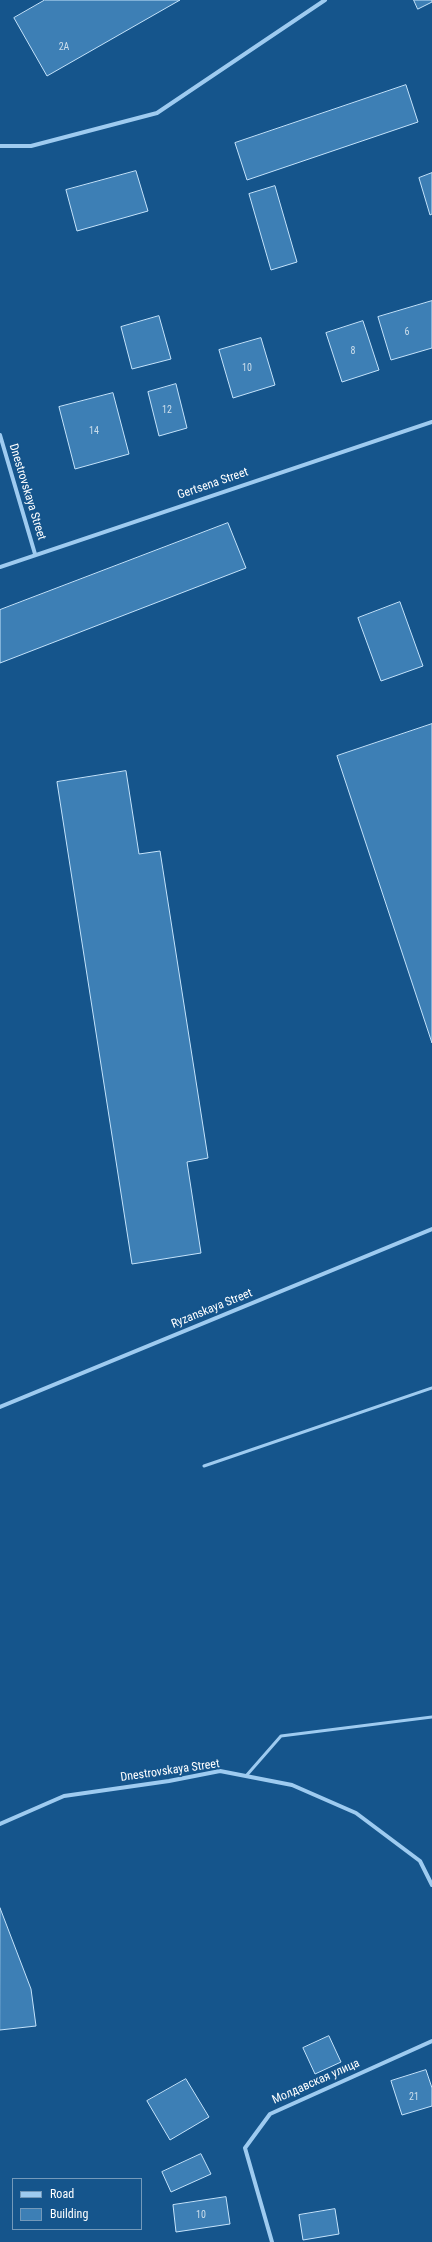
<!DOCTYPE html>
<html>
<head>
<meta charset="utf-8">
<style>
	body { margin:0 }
	#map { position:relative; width:432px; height:2242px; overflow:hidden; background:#15558c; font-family:"Roboto Condensed",sans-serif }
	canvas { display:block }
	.legend { position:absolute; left:12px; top:2178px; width:130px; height:52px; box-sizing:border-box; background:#15558c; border:1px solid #7399ba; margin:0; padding:5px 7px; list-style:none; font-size:12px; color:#fff }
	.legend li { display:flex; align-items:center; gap:8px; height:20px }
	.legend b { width:20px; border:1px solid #7399ba }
</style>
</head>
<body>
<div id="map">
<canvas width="432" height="2242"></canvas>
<ul class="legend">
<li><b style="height:5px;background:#9ecbf0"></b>Road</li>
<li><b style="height:11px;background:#3d7fb5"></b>Building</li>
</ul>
</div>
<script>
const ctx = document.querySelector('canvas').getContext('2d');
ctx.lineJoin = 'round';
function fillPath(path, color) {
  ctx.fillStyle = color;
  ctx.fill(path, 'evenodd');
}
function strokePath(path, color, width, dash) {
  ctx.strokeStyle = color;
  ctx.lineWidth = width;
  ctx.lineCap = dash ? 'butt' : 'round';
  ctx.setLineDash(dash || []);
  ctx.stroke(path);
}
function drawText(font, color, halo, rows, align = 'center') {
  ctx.font = font + ' "Roboto Condensed",sans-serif';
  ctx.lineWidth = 4;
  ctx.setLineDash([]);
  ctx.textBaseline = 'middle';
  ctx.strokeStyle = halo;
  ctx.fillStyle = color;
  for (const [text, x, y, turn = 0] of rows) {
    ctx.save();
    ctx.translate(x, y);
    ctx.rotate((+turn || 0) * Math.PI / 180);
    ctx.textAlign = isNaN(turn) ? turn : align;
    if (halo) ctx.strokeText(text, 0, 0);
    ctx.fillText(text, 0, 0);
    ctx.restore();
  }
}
const building = new Path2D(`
	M 45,0 L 180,0 L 47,76 L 14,18 Z
	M 414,0 L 432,0 L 432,2 L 418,9 Z
	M 406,85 L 418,122 L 247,180 L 235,143 Z
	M 136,171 L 148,211 L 77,231 L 66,190 Z
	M 432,173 L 432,214 L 430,215 L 419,178 Z
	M 275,186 L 297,262 L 271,270 L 249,194 Z
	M 432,301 L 432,348 L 391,360 L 378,317 Z
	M 159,316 L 171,359 L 132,369 L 121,327 Z
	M 363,321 L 379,370 L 342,382 L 326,333 Z
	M 261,338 L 275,385 L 233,398 L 219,350 Z
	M 176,384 L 187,428 L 159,436 L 148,392 Z
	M 113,393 L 129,454 L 75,469 L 59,407 Z
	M 228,523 L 246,568 L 0,663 L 0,610 Z
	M 400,602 L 423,666 L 381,681 L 358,618 Z
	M 432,724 L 432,1043 L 337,756 Z
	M 126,771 L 139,854 L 160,851 L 208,1158 L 187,1162 L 201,1253 L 132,1264 L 57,782 Z
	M 0,1908 L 31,1989 L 36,2026 L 0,2030 Z
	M 329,2036 L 341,2062 L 315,2074 L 303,2048 Z
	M 426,2070 L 432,2088 L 432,2106 L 402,2115 L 391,2081 Z
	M 186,2079 L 209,2117 L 170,2140 L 147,2101 Z
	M 201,2154 L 211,2174 L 171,2192 L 162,2172 Z
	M 226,2197 L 230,2224 L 176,2232 L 173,2205 Z
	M 335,2209 L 339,2234 L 303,2240 L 299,2215 Z`);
const service = new Path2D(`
	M 204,1466 L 432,1388
	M 246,1776 L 281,1736 L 432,1717`);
const minor = new Path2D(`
	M 0,146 L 31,146 L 157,113 L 325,0
	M 0,435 L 35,554
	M 0,567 L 432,422
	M 0,1407 L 432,1229
	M 0,1824 L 64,1796 L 169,1781 L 220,1771 L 292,1785 L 356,1813 L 420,1861 L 432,1885
	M 272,2242 L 245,2148 L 270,2114 L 432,2041`);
const numberNames = [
	["2А",64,47],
	["6",407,332],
	["8",353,351],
	["10",247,368],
	["12",167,410],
	["14",94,431],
	["21",414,2097],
	["10",201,2215]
];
const streetNames = [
	["Gertsena Street",213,484,-19],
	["Dnestrovskaya Street",27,492,73],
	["Ryzanskaya Street",212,1309,-22],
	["Dnestrovskaya Street",170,1771,-8],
	["Молдавская улица",316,2082,-24]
];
fillPath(building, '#3d7fb5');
strokePath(building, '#c4e3fb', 1);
strokePath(service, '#9ecbf0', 3);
strokePath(minor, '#9ecbf0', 4);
drawText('10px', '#cedfec', null, numberNames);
drawText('12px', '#fff', '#15558c', streetNames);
</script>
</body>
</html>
